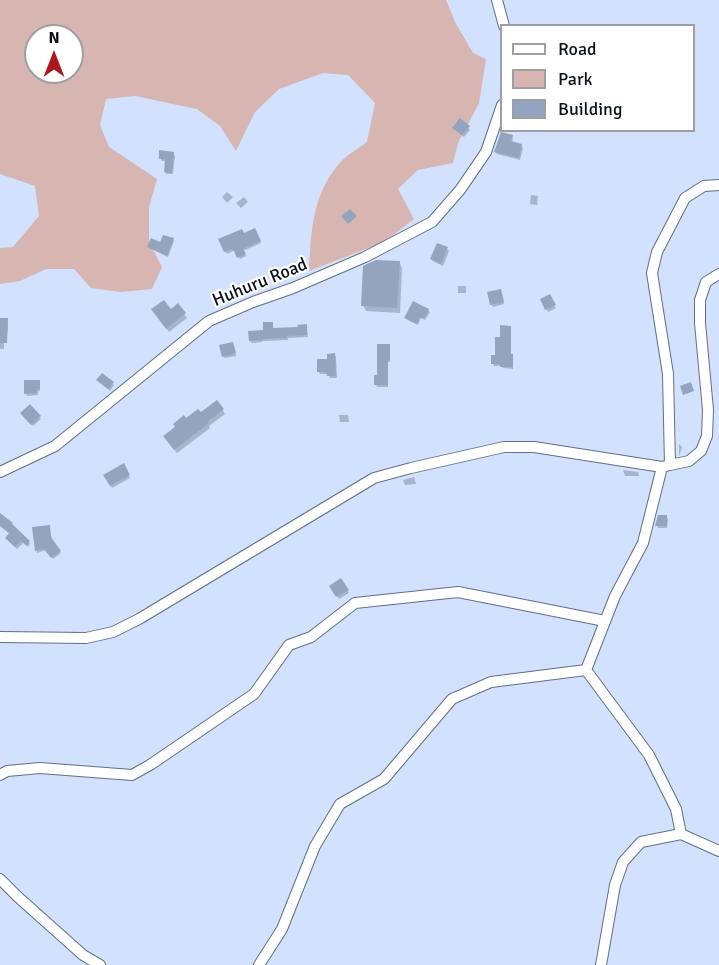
<!DOCTYPE html>
<html>
<head>
<meta charset="utf-8">
<style>
	body { margin:0 }
	#map { position:relative; width:719px; height:965px; overflow:hidden; background:#d1e1fe; font-family:Signika,sans-serif }
	canvas { display:block }
	.legend { position:absolute; left:500px; top:24px; width:195px; height:108px; box-sizing:border-box; background:#fff; border:2px solid #9d9fa3; margin:0; padding:8px 10px; list-style:none; font-size:18px; color:#0a1019 }
	.legend li { display:flex; align-items:center; gap:12px; height:30px }
	.legend b { width:30px; border:2px solid #9d9fa3 }
	.north { position:absolute; left:24px; top:24px; width:60px; height:60px; box-sizing:border-box; background:#fff; border:2px solid #9d9fa3; border-radius:50%; rotate:0deg; font-size:16px; font-weight:700; line-height:24px; text-align:center; color:#0a1019 }
	.north::after { content:''; display:block; margin:auto; width:21px; height:27px; background:#aa161b; clip-path:polygon(50% 0,100% 100%,50% 72%,0 100%) }
</style>
</head>
<body>
<div id="map">
<canvas width="719" height="965"></canvas>
<ul class="legend">
<li><b style="height:8px;background:#fff"></b>Road</li>
<li><b style="height:16px;background:#d7b5b1"></b>Park</li>
<li><b style="height:16px;background:#94a4bf"></b>Building</li>
</ul>
<div class="north">N</div>
</div>
<script>
const ctx = document.querySelector('canvas').getContext('2d');
ctx.lineJoin = 'round';
function fillPath(path, color) {
  ctx.fillStyle = color;
  ctx.fill(path, 'evenodd');
}
function strokePath(path, color, width, dash) {
  ctx.strokeStyle = color;
  ctx.lineWidth = width;
  ctx.lineCap = dash ? 'butt' : 'round';
  ctx.setLineDash(dash || []);
  ctx.stroke(path);
}
function drawText(font, color, halo, rows, align = 'center') {
  ctx.font = font + ' Signika,sans-serif';
  ctx.lineWidth = 4.5;
  ctx.setLineDash([]);
  ctx.textBaseline = 'middle';
  ctx.strokeStyle = halo;
  ctx.fillStyle = color;
  for (const [text, x, y, turn = 0] of rows) {
    ctx.save();
    ctx.translate(x, y);
    ctx.rotate((+turn || 0) * Math.PI / 180);
    ctx.textAlign = isNaN(turn) ? turn : align;
    if (halo) ctx.strokeText(text, 0, 0);
    ctx.fillText(text, 0, 0);
    ctx.restore();
  }
}
const green = new Path2D(`
	M 0,0 L 446,0 L 455,22 L 473,53 L 486,59 L 479,103 L 458,143 L 453,163 L 418,170 L 398,189 L 414,219 L 384,242 L 309,271 C 311,231 312,197 338,165 C 345,156 358,149 367,142 L 375,103 L 348,75 L 323,73 L 279,89 L 255,112 L 236,151 L 220,126 L 197,109 L 135,96 L 106,99 L 100,125 L 109,147 L 157,179 L 149,207 L 149,242 L 162,267 L 152,289 L 121,292 L 91,288 L 74,269 L 46,269 L 20,281 L 0,284 L 0,248 L 13,247 L 39,216 L 35,186 L 0,174 ZM 36,36 L 72,36 L 72,72 L 36,72 Z`);
const shadow = new Path2D(`
	M 468,127 L 470,130 L 464,137 L 456,130 Z
	M 512,136 L 513,138 L 512,143 L 521,145 L 523,148 L 520,160 L 497,154 L 495,152 Z
	M 173,153 L 175,156 L 173,174 L 166,174 L 165,172 L 166,161 L 162,161 L 160,158 Z
	M 227,192 L 233,197 L 227,203 L 222,197 Z
	M 531,195 L 538,196 L 537,205 L 530,204 Z
	M 244,197 L 248,202 L 241,208 L 236,203 Z
	M 255,230 L 261,243 L 243,251 L 246,256 L 240,259 L 235,250 L 227,254 L 220,240 L 243,235 Z
	M 173,239 L 174,241 L 168,257 L 148,247 Z
	M 437,244 L 447,249 L 449,251 L 443,266 L 433,261 L 431,259 Z
	M 399,262 L 402,268 L 400,313 L 366,311 L 363,305 Z
	M 458,286 L 466,286 L 466,293 L 458,293 Z
	M 502,293 L 504,304 L 493,307 L 491,304 Z
	M 549,296 L 556,308 L 548,312 L 542,300 Z
	M 178,305 L 187,318 L 169,332 L 155,314 L 170,311 Z
	M 428,310 L 430,312 L 425,320 L 421,318 L 418,325 L 408,320 L 406,318 Z
	M 0,320 L 7,320 L 8,322 L 8,332 L 4,331 L 4,349 L 0,349 Z
	M 272,324 L 274,330 L 307,328 L 308,337 L 288,338 L 288,340 L 262,341 L 262,342 L 252,343 L 250,341 Z
	M 510,327 L 511,329 L 511,356 L 513,358 L 513,369 L 503,368 L 501,366 L 494,366 L 493,364 L 501,338 Z
	M 389,345 L 390,348 L 390,362 L 388,362 L 388,387 L 377,387 L 376,385 Z
	M 234,346 L 236,356 L 225,358 L 223,356 Z
	M 335,355 L 336,357 L 337,378 L 330,378 L 328,374 L 320,374 L 319,372 Z
	M 39,381 L 40,391 L 38,391 L 38,395 L 27,396 L 26,393 Z
	M 98,381 L 112,383 L 114,385 L 110,391 Z
	M 217,402 L 225,414 L 209,426 L 210,428 L 177,453 L 167,440 L 186,420 L 201,414 Z
	M 30,406 L 41,419 L 33,426 L 23,416 Z
	M 339,415 L 348,415 L 349,422 L 340,422 Z
	M 679,444 L 682,447 L 679,456 Z
	M 123,465 L 130,478 L 112,488 L 105,475 Z
	M 623,470 L 638,472 L 639,476 L 625,476 Z
	M 414,477 L 416,484 L 405,485 L 403,480 Z
	M 666,517 L 668,519 L 667,528 L 658,528 L 657,525 Z
	M 0,519 L 12,524 L 29,542 L 30,544 L 28,547 L 23,543 L 17,549 L 8,540 L 10,534 L 0,526 Z
	M 49,527 L 52,540 L 61,553 L 53,559 L 46,550 L 37,553 L 33,529 Z
	M 341,580 L 349,593 L 339,599 L 331,586 Z`);
const building = new Path2D(`
	M 460,118 L 470,126 L 462,135 L 452,128 Z
	M 501,132 L 513,135 L 511,141 L 522,144 L 519,158 L 494,152 Z
	M 159,150 L 174,152 L 172,173 L 164,172 L 165,159 L 159,159 Z
	M 350,209 L 357,216 L 348,224 L 341,216 Z
	M 255,228 L 261,241 L 243,249 L 246,254 L 237,258 L 233,249 L 224,252 L 218,239 L 242,229 L 244,233 Z
	M 163,235 L 174,238 L 167,256 L 147,247 L 151,238 L 160,242 Z
	M 437,243 L 448,247 L 441,264 L 430,259 Z
	M 376,260 L 400,261 L 397,308 L 361,306 L 363,266 Z
	M 501,289 L 504,302 L 490,305 L 487,292 Z
	M 550,294 L 556,305 L 545,310 L 540,299 Z
	M 164,300 L 171,309 L 178,303 L 186,313 L 166,329 L 151,309 Z
	M 413,301 L 429,309 L 424,319 L 420,317 L 417,324 L 404,318 Z
	M 0,318 L 8,318 L 7,343 L 0,343 Z
	M 263,322 L 273,322 L 273,328 L 298,327 L 297,325 L 307,324 L 307,335 L 287,336 L 287,338 L 262,339 L 262,340 L 249,341 L 248,331 L 263,330 Z
	M 500,325 L 511,326 L 511,354 L 513,354 L 513,367 L 500,367 L 500,364 L 491,364 L 491,355 L 495,355 L 495,337 L 500,337 Z
	M 233,342 L 236,353 L 222,357 L 219,345 Z
	M 377,344 L 390,344 L 390,360 L 388,360 L 388,385 L 374,385 L 374,375 L 377,375 Z
	M 335,353 L 336,376 L 327,376 L 326,372 L 317,372 L 317,359 L 327,359 L 327,354 Z
	M 102,373 L 114,382 L 108,389 L 96,380 Z
	M 24,380 L 40,380 L 40,389 L 37,389 L 37,393 L 24,394 Z
	M 691,382 L 694,391 L 683,395 L 680,386 Z
	M 217,400 L 224,409 L 208,421 L 209,423 L 174,450 L 163,436 L 175,427 L 173,424 L 184,415 L 186,418 L 198,409 L 201,412 Z
	M 30,404 L 41,416 L 31,425 L 20,413 Z
	M 124,463 L 130,475 L 110,486 L 103,475 Z
	M 0,513 L 13,523 L 12,524 L 30,541 L 26,545 L 21,541 L 15,547 L 5,538 L 9,533 L 0,526 Z
	M 658,515 L 667,515 L 667,526 L 655,526 Z
	M 50,525 L 51,537 L 61,551 L 51,558 L 44,549 L 35,551 L 32,527 Z
	M 341,578 L 349,590 L 336,597 L 329,586 Z`);
const street = new Path2D(`
	M 497,0 L 504,26
	M 670,465 L 689,461 L 701,451 L 707,436 L 708,410 L 700,323 L 700,300 L 706,282 L 719,274
	M 662,467 L 670,465 L 668,374 L 652,273 L 657,252 L 685,198 L 704,186 L 719,185
	M 0,472 L 55,446 L 209,321 L 253,302 L 293,288 L 365,257 L 432,222 L 460,190 L 486,152 L 502,105
	M 0,637 L 86,638 L 113,632 L 139,619 L 374,478 L 411,468 L 504,447 L 534,447 L 662,467 L 643,543 L 615,596 L 586,670 L 491,682 L 452,699 L 384,779 L 340,804 L 315,846 L 282,929 L 259,965
	M 586,670 L 649,755 L 676,809 L 681,834 L 641,842 L 623,862 L 615,885 L 601,965
	M 0,775 L 7,771 L 40,768 L 132,775 L 150,765 L 254,694 L 289,645 L 311,637 L 355,603 L 458,592 L 605,621
	M 681,834 L 719,851
	M 0,879 L 18,897 L 83,955 L 100,965`);
const streetNames = [
	["Huhuru Road",260,283,-22]
];
fillPath(green, '#d7b5b1');
fillPath(shadow, '#0003');
fillPath(building, '#94a4bf');
strokePath(street, '#616f89', 12);
strokePath(street, '#fff', 10);
drawText('18px', '#0a1019', '#fff', streetNames);
</script>
</body>
</html>
